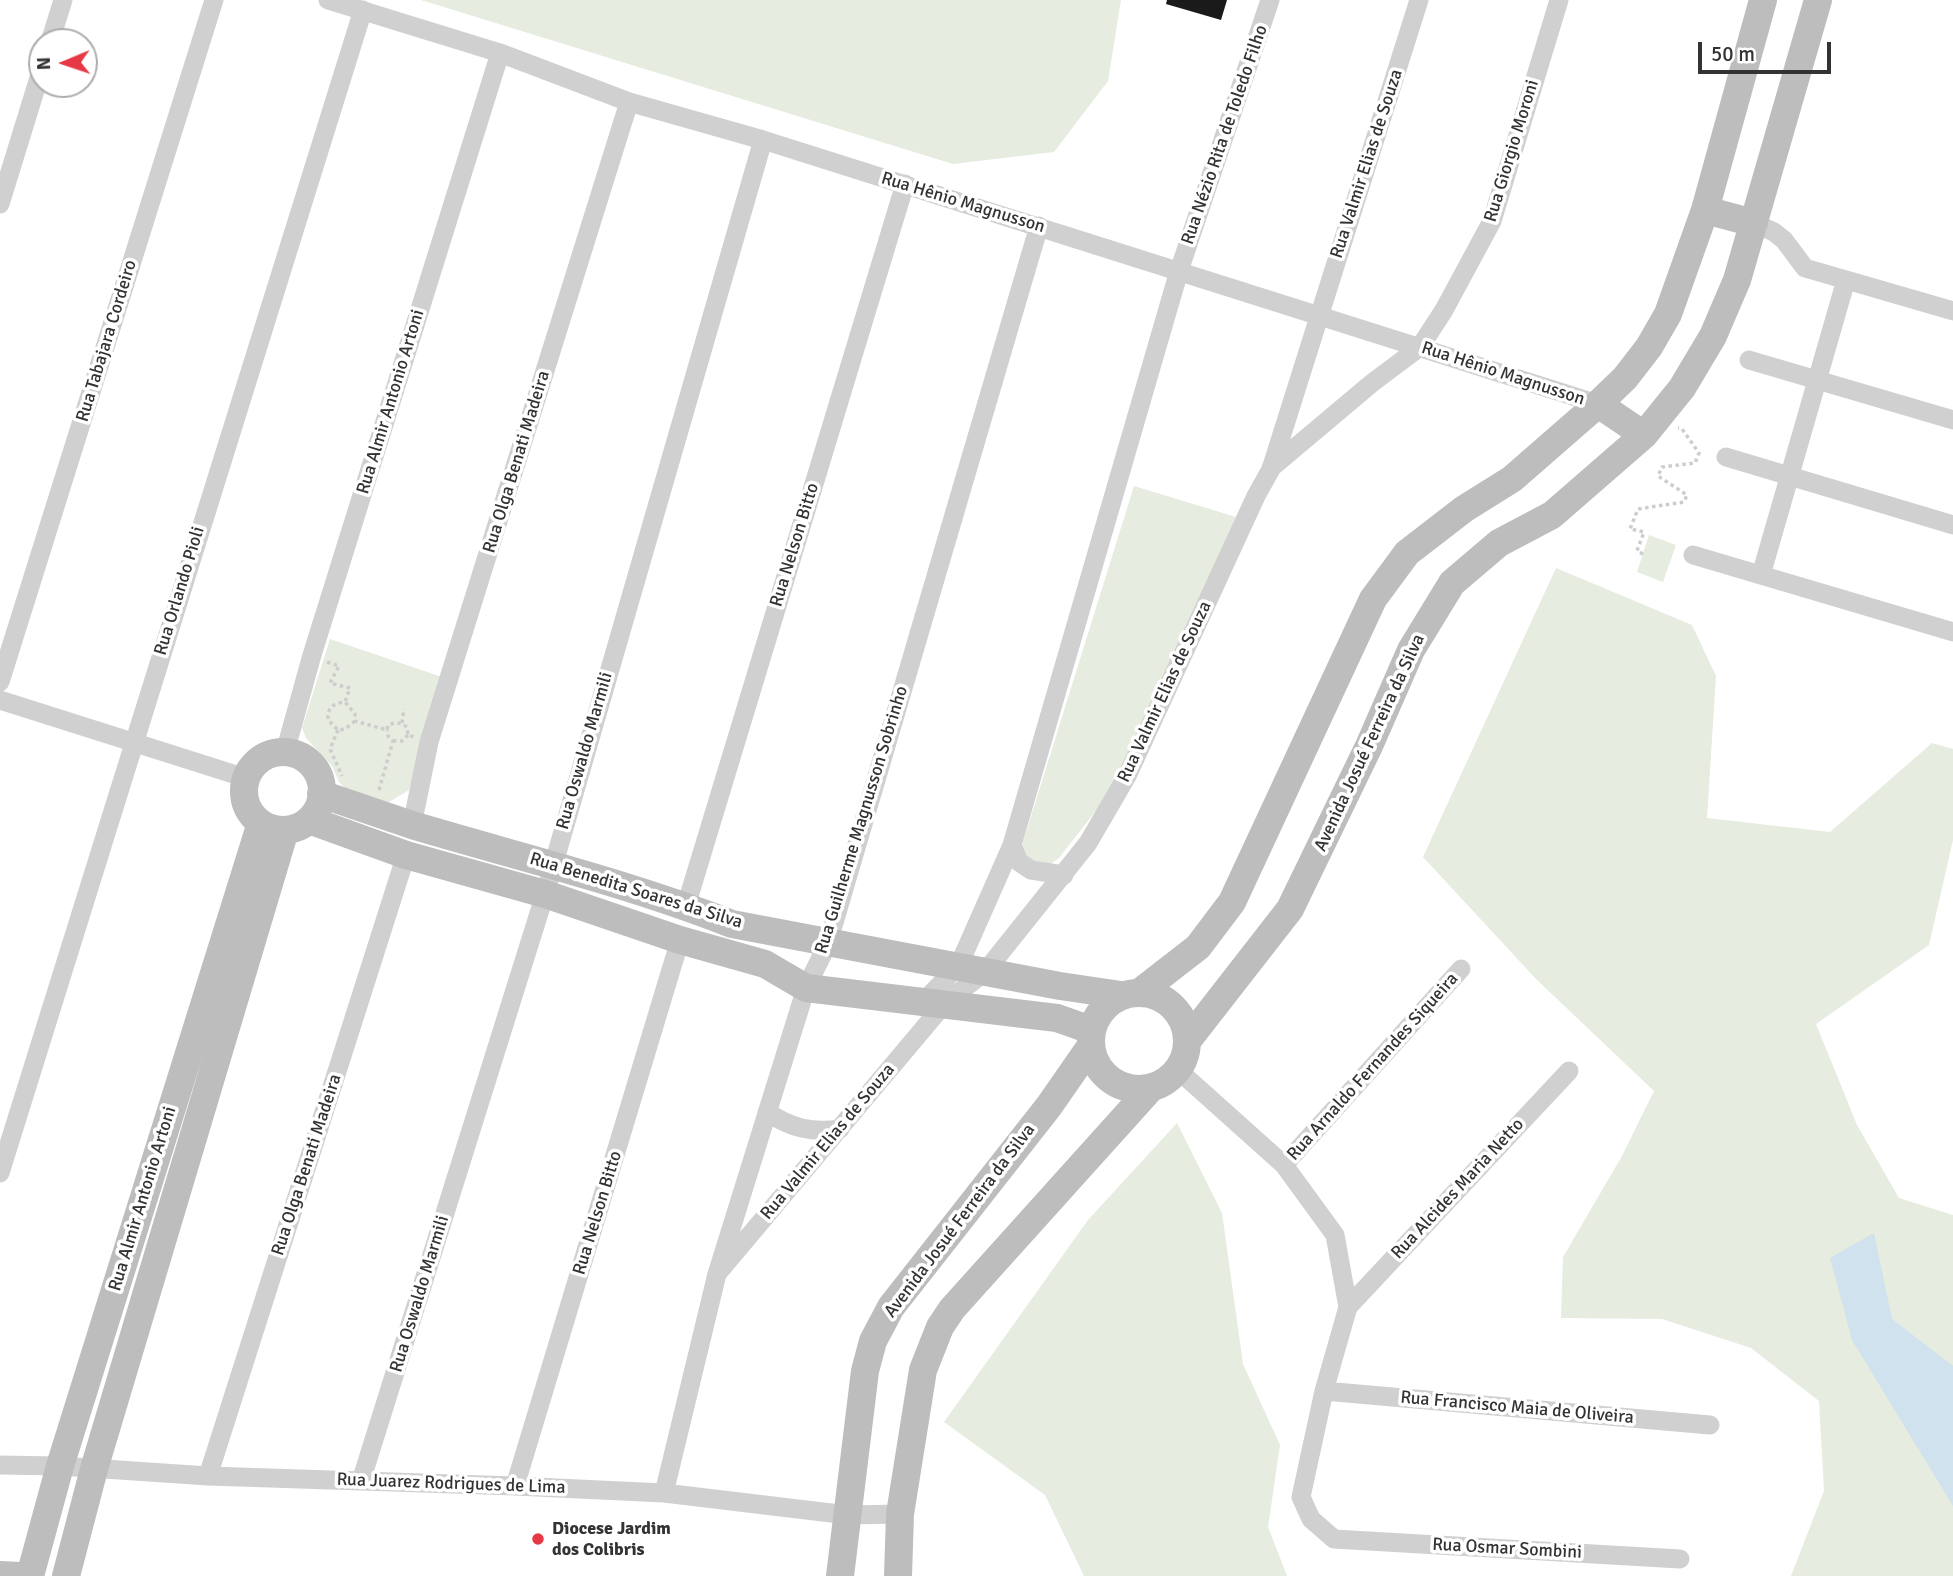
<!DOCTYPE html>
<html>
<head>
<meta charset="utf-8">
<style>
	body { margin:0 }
	#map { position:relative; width:1953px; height:1576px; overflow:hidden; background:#fff; font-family:Signika,sans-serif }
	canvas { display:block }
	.north { position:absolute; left:28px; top:28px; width:70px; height:70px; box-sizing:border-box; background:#fff; border:2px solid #adadad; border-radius:50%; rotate:268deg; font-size:19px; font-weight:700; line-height:28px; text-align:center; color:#333 }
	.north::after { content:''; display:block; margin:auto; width:24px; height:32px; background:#e63946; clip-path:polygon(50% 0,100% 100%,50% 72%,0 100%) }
	.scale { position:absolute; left:1698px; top:42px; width:133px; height:32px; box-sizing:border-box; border:4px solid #333; border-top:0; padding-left:9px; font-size:21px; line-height:24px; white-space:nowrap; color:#333; -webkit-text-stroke:5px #fff; paint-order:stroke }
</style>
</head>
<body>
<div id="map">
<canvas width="1953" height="1576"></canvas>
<div class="north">N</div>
<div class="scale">50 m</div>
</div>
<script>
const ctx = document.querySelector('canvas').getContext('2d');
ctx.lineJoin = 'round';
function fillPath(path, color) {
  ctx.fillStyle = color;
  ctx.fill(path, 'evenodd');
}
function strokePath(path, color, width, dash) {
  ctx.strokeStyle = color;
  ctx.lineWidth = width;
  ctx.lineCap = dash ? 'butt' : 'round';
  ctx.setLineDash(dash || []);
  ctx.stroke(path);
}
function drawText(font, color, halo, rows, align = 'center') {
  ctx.font = font + ' Signika,sans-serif';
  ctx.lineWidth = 7;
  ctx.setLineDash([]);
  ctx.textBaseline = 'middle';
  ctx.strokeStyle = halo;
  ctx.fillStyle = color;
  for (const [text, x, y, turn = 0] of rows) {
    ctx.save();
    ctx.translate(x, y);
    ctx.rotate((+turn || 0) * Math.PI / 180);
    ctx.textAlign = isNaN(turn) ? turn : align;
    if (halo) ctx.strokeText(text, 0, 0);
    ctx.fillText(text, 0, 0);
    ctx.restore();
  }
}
const green = new Path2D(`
	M 421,0 L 1121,0 L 1108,81 L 1054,152 L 953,164 Z
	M 1134,486 L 1236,517 L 1116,785 L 1059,858 L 1048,866 L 1028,861 L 1022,848 L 1023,842 Z
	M 1649,535 L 1676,545 L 1663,582 L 1637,572 Z
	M 1556,568 L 1692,625 L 1716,676 L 1707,818 L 1830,832 L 1932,743 L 1953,749 L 1953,840 L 1929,945 L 1816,1024 L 1857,1125 L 1899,1198 L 1953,1215 L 1953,1576 L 1791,1576 L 1824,1491 L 1819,1401 L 1751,1348 L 1662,1319 L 1561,1318 L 1563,1257 L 1622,1156 L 1654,1091 L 1536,979 L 1423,857 Z
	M 330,639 L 442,677 L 409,790 L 389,802 L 374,801 L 348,791 L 339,782 L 332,766 L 306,738 L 302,728 Z
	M 1177,1123 L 1222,1213 L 1243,1364 L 1280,1445 L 1268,1527 L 1287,1576 L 1084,1576 L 1045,1495 L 944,1422 L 1088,1220 Z`);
const water = new Path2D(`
	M 1874,1233 L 1892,1319 L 1953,1366 L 1953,1506 L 1852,1340 L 1830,1258 Z`);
const building = new Path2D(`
	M 1167,0 L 1227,0 L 1221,20 L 1166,4 Z`);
const path = new Path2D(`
	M 1643,554 L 1637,551 L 1644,532 L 1630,529 L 1638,509 L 1684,502 L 1687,495 L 1658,476 L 1662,467 L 1695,463 L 1699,453 L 1682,429 L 1678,428
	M 327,662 L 339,666 L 330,683 L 350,688 L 345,702
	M 355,721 L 345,729 L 338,730 L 328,720 C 327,708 333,703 345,702 L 355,714 L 355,721 L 387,730 L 388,725 C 396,722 400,722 407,727 L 408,735 L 414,737
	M 402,723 L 404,709
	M 338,730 L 330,749 L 342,776
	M 393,741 L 402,741 L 408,735
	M 379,790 L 393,741 L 388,736 L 387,730`);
const street = new Path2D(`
	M 328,0 L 500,53 L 629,102 L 763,140 L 1598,404
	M 50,42 L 63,0
	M 0,204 L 42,68
	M 1754,223 L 1774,232 L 1784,240 L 1805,268 L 1953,311
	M 1749,360 L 1953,420
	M 1726,457 L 1953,525
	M 1271,468 L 1372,383 L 1420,347 L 1444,310 L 1492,221 L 1559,0
	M 1693,555 L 1953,632
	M 1761,575 L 1846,280
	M 0,682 L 214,0
	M 0,700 L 246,778
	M 285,752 L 312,655 L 500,53
	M 412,825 L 429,742 L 629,102
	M 1012,845 L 1019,862 L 1031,870 L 1064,875
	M 686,906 L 905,184
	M 924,1001 L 959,965 L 1012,845 L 1179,271 L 1270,0
	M 1178,1070 L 1284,1165 L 1335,1235 L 1348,1307 L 1324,1391 L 1301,1497 L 1311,1519 L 1334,1539 L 1680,1559
	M 767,1112 C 791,1128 811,1133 840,1129
	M 1284,1165 L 1461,969
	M 0,1173 L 363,10
	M 717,1274 L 945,1003 L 985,972 L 1088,843 L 1127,776 L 1256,496 L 1271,469 L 1419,0
	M 1348,1307 L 1569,1071
	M 1324,1391 L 1710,1425
	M 0,1465 L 60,1466 L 208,1476 L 515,1486 L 664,1493 L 848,1515 L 900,1514
	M 208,1476 L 406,855
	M 361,1481 L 545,894 L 763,140
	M 515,1486 L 680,940
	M 664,1493 L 717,1274 L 806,988 L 828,943 L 1039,226`);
const secondary = new Path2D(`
	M 1705,210 L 1754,223
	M 1598,404 L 1644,435
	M244 791a39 39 0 1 1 78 0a39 39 0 1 1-78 0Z
	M 321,794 C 351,804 382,815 412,825 C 519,857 628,883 732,924 L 1060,986 L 1121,995
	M 309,820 L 406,855 L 545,894 L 680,940 L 765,964 L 806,988 L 1057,1018 L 1091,1030
	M 1140,992 L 1198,947 L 1232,902 L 1373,599 L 1407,553 L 1464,509 L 1512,479 L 1598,404 L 1625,378 L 1649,347 L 1668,314 L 1705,210 L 1763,0
	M1091 1041a48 48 0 1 1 96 0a48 48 0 1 1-96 0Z
	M 1188,1040 L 1290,909 L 1369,746 L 1411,650 L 1452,583 L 1499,543 L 1552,515 L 1644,435 L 1682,388 L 1713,336 L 1737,280 L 1818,0
	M 0,1575 L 20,1576
	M 30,1576 L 60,1466 L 261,823
	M 66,1576 L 94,1469 L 285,830
	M 840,1576 L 865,1371 L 873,1341 L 891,1307 L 1049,1106 L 1090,1047
	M 898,1576 L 900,1514 L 923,1370 L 940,1327 L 952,1309 L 1151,1088`);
const markers = [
	[538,1539,7,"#e63946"]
];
const streetNames = [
	["Rua Nézio Rita de Toledo Filho",1225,135,-71],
	["Rua Giorgio Moroni",1512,151,-73],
	["Rua Valmir Elias de Souza",1367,164,-72],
	["Rua Hênio Magnusson",963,203,17],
	["Rua Tabajara Cordeiro",107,341,-73],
	["Rua Hênio Magnusson",1503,374,18],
	["Rua Almir Antonio Artoni",391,402,-73],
	["Rua Olga Benati Madeira",517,462,-73],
	["Rua Nelson Bitto",795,545,-73],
	["Rua Orlando Pioli",180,591,-73],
	["Rua Valmir Elias de Souza",1165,692,-65],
	["Avenida Josué Ferreira da Silva",1370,743,-65],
	["Rua Oswaldo Marmili",585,751,-74],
	["Rua Guilherme Magnusson Sobrinho",862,820,-73],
	["Rua Benedita Soares da Silva",636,891,17],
	["Rua Arnaldo Fernandes Siqueira",1373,1067,-48],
	["Rua Valmir Elias de Souza",828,1142,-50],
	["Rua Olga Benati Madeira",307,1165,-72],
	["Rua Alcides Maria Netto",1458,1189,-47],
	["Rua Almir Antonio Artoni",143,1199,-73],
	["Rua Nelson Bitto",598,1213,-73],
	["Avenida Josué Ferreira da Silva",960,1221,-53],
	["Rua Oswaldo Marmili",420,1294,-73],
	["Rua Francisco Maia de Oliveira",1517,1408,5],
	["Rua Juarez Rodrigues de Lima",451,1484,2],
	["Rua Osmar Sombini",1507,1549,3]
];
const poiNames = [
	["Diocese Jardim",552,1529],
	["dos Colibris",552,1550]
];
fillPath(green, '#e6ecdf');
fillPath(water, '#cfe2ee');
fillPath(building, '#1a1a1a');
strokePath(path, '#cdcdcd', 3.5, [3.5, 3.5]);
strokePath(street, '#d0d0d0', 19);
strokePath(secondary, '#bdbdbd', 28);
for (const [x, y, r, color] of markers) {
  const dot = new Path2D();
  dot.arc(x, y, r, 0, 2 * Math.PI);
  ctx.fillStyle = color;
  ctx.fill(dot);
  strokePath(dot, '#fff', 2.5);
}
drawText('18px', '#333', '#fff', streetNames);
drawText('bold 18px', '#333', '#fff', poiNames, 'left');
</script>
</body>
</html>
